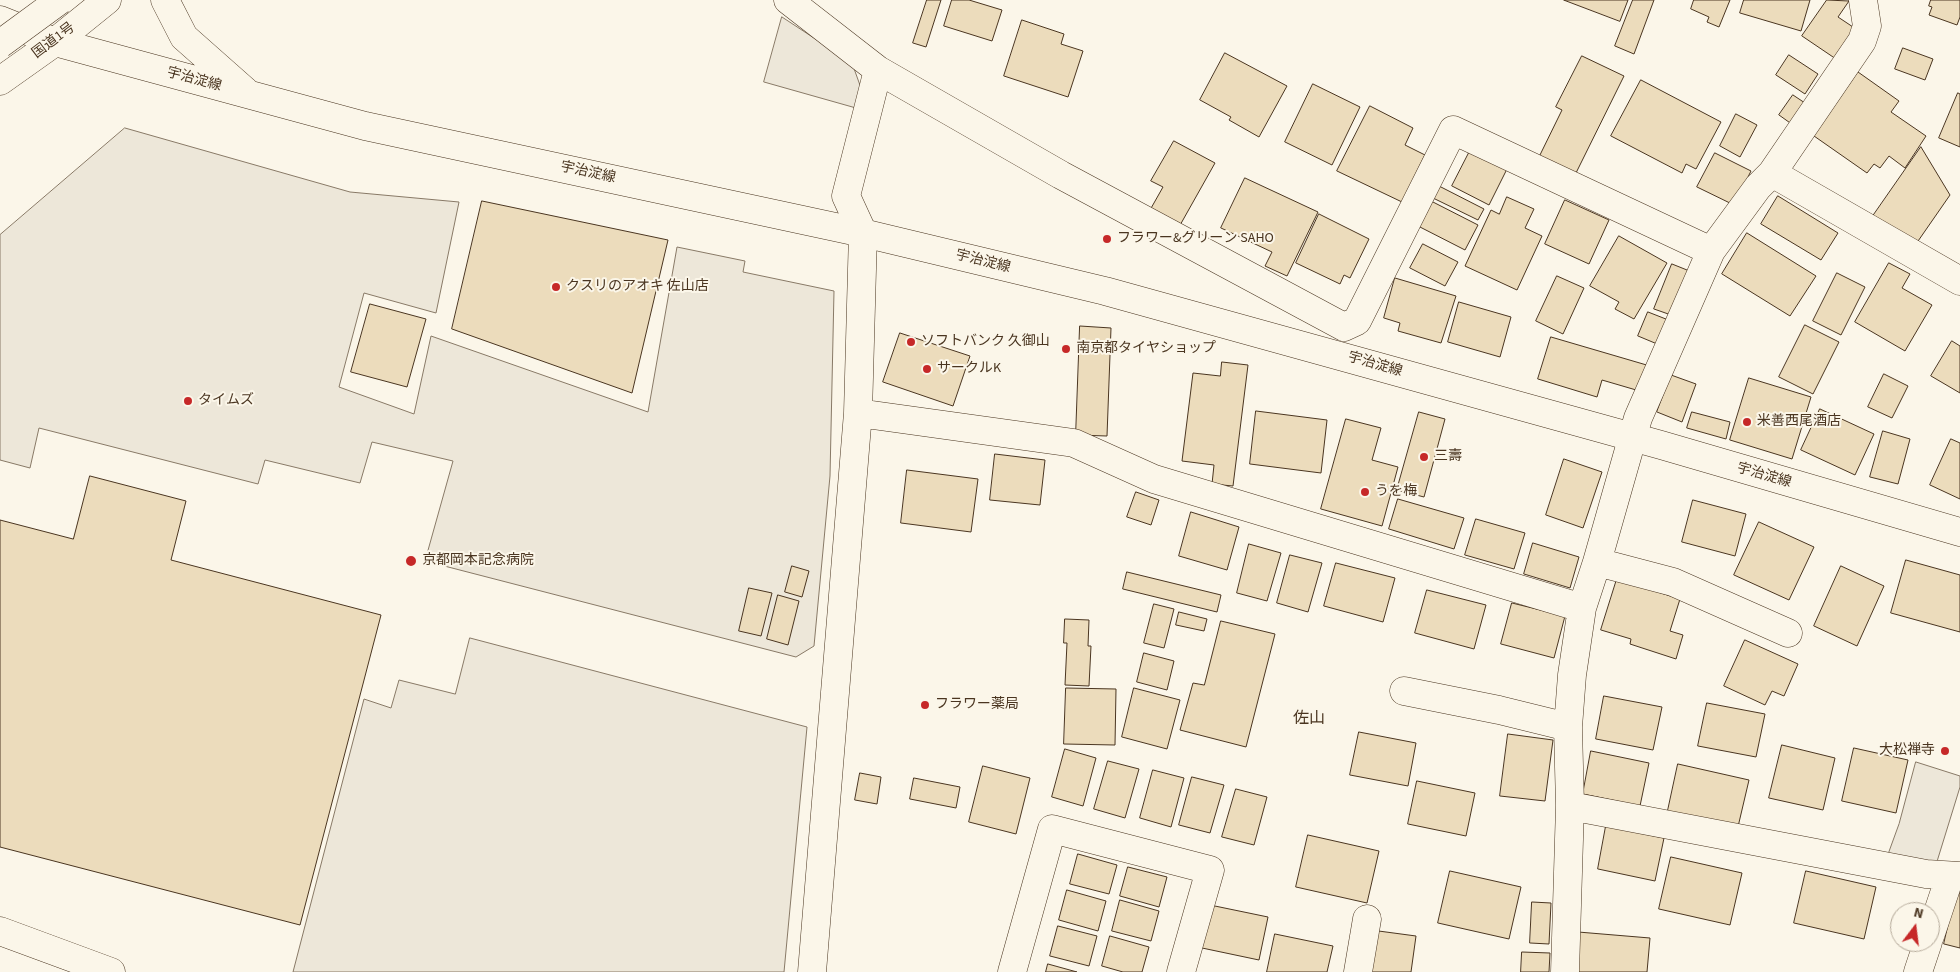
<!DOCTYPE html>
<html>
<head>
<meta charset="utf-8">
<style>
	body { margin:0 }
	#map { position:relative; width:1960px; height:972px; overflow:hidden; background:#fbf6e9; font-family:"Source Sans 3",sans-serif }
	canvas { display:block }
	.north { position:absolute; left:1890px; top:902px; width:50px; height:50px; box-sizing:border-box; background:#fbf6e9; border:1px solid #b4a999; border-radius:50%; rotate:15deg; font-size:14px; font-weight:700; line-height:20px; text-align:center; color:#4a3520 }
	.north::after { content:''; display:block; margin:auto; width:18px; height:22px; background:#c62828; clip-path:polygon(50% 0,100% 100%,50% 72%,0 100%) }
</style>
</head>
<body>
<div id="map">
<canvas width="1960" height="972"></canvas>
<div class="north">N</div>
</div>
<script>
const ctx = document.querySelector('canvas').getContext('2d');
ctx.lineJoin = 'round';
function fillPath(path, color) {
  ctx.fillStyle = color;
  ctx.fill(path, 'evenodd');
}
function strokePath(path, color, width, dash) {
  ctx.strokeStyle = color;
  ctx.lineWidth = width;
  ctx.lineCap = dash ? 'butt' : 'round';
  ctx.setLineDash(dash || []);
  ctx.stroke(path);
}
function drawText(font, color, halo, rows, align = 'center') {
  ctx.font = font + ' "Source Sans 3","Noto Sans JP",sans-serif';
  ctx.lineWidth = 4;
  ctx.setLineDash([]);
  ctx.textBaseline = 'middle';
  ctx.strokeStyle = halo;
  ctx.fillStyle = color;
  for (const [text, x, y, turn = 0] of rows) {
    ctx.save();
    ctx.translate(x, y);
    ctx.rotate((+turn || 0) * Math.PI / 180);
    ctx.textAlign = isNaN(turn) ? turn : align;
    if (halo) ctx.strokeText(text, 0, 0);
    ctx.fillText(text, 0, 0);
    ctx.restore();
  }
}
const parking = new Path2D(`
	M 782,17 L 852,63 L 861,88 L 856,108 L 764,82 Z
	M 125,128 L 350,192 L 459,202 L 436,313 L 364,293 L 339,387 L 414,414 L 431,336 L 648,412 L 677,247 L 745,261 L 743,272 L 834,291 L 830,476 L 814,646 L 796,657 L 425,561 L 453,461 L 372,442 L 360,483 L 265,460 L 258,484 L 39,428 L 30,468 L 0,460 L 0,235 Z
	M 470,638 L 807,727 L 784,972 L 293,972 L 364,699 L 391,708 L 399,680 L 455,694 Z
	M 1916,762 L 1960,776 L 1960,787 L 1935,868 L 1887,857 L 1899,824 Z`);
const building = new Path2D(`
	M 927,0 L 941,0 L 926,47 L 913,43 Z
	M 952,0 L 969,0 L 1002,10 L 992,41 L 944,26 Z
	M 1564,0 L 1628,0 L 1620,21 Z
	M 1633,0 L 1654,0 L 1634,54 L 1615,46 Z
	M 1694,0 L 1730,0 L 1719,27 L 1707,22 L 1709,17 L 1691,9 Z
	M 1744,0 L 1810,0 L 1801,31 L 1740,13 Z
	M 1827,0 L 1849,1 L 1838,17 L 1856,29 L 1836,59 L 1802,36 Z
	M 1931,0 L 1960,0 L 1960,17 L 1957,25 L 1929,15 L 1932,7 L 1929,6 Z
	M 1022,20 L 1064,34 L 1061,44 L 1083,51 L 1068,97 L 1004,76 Z
	M 1903,48 L 1933,59 L 1925,80 L 1895,69 Z
	M 1225,53 L 1287,86 L 1259,137 L 1229,120 L 1231,117 L 1200,100 Z
	M 1789,55 L 1818,74 L 1805,94 L 1776,75 Z
	M 1582,56 L 1624,76 L 1574,177 L 1538,159 L 1562,110 L 1556,107 Z
	M 1858,72 L 1899,101 L 1891,112 L 1926,136 L 1905,168 L 1889,156 L 1880,168 L 1874,164 L 1867,173 L 1814,136 Z
	M 1641,80 L 1721,122 L 1696,169 L 1686,164 L 1682,173 L 1611,136 Z
	M 1313,84 L 1360,107 L 1332,165 L 1285,142 Z
	M 1958,93 L 1960,94 L 1960,147 L 1939,138 Z
	M 1793,95 L 1808,105 L 1793,125 L 1779,115 Z
	M 1370,106 L 1413,128 L 1405,145 L 1425,155 L 1402,202 L 1337,171 Z
	M 1736,114 L 1757,125 L 1740,157 L 1720,146 Z
	M 1174,141 L 1215,163 L 1179,227 L 1150,210 L 1163,187 L 1151,181 Z
	M 1472,147 L 1509,165 L 1489,205 L 1452,186 Z
	M 1921,147 L 1950,195 L 1916,244 L 1873,216 Z
	M 1715,153 L 1751,171 L 1734,205 L 1697,187 Z
	M 1245,178 L 1318,212 L 1287,276 L 1265,266 L 1272,252 L 1221,228 Z
	M 1439,186 L 1484,209 L 1478,220 L 1433,198 Z
	M 1778,196 L 1838,233 L 1821,260 L 1761,224 Z
	M 1507,197 L 1534,209 L 1525,228 L 1542,236 L 1517,290 L 1465,266 L 1491,210 L 1499,214 Z
	M 1565,200 L 1609,220 L 1589,264 L 1545,244 Z
	M 482,201 L 668,240 L 632,393 L 452,329 Z
	M 1431,201 L 1478,225 L 1465,250 L 1418,226 Z
	M 1319,214 L 1369,239 L 1350,278 L 1344,275 L 1340,284 L 1296,263 Z
	M 1747,233 L 1816,276 L 1790,316 L 1722,274 Z
	M 1619,236 L 1667,263 L 1634,319 L 1615,309 L 1619,302 L 1590,286 Z
	M 1423,244 L 1458,262 L 1445,286 L 1410,268 Z
	M 1889,263 L 1910,274 L 1902,288 L 1932,305 L 1905,351 L 1855,322 Z
	M 1672,264 L 1692,272 L 1674,316 L 1654,309 Z
	M 1837,273 L 1865,287 L 1841,335 L 1813,321 Z
	M 1557,276 L 1584,288 L 1563,334 L 1536,321 Z
	M 1395,278 L 1456,296 L 1441,343 L 1398,331 L 1400,323 L 1384,318 Z
	M 1459,302 L 1511,317 L 1500,357 L 1448,342 Z
	M 370,304 L 426,319 L 407,387 L 351,372 Z
	M 1648,312 L 1671,321 L 1662,346 L 1638,336 Z
	M 1805,325 L 1839,342 L 1813,394 L 1779,377 Z
	M 1080,326 L 1111,328 L 1107,436 L 1076,435 Z
	M 900,333 L 970,356 L 953,406 L 883,382 Z
	M 1551,337 L 1650,366 L 1643,392 L 1602,380 L 1597,397 L 1538,379 Z
	M 1952,341 L 1960,346 L 1960,393 L 1931,376 Z
	M 1222,362 L 1248,365 L 1233,486 L 1212,484 L 1214,465 L 1182,461 L 1193,373 L 1220,376 Z
	M 1884,374 L 1908,386 L 1892,418 L 1868,407 Z
	M 1671,375 L 1696,384 L 1682,422 L 1657,412 Z
	M 1749,378 L 1811,397 L 1792,459 L 1730,440 Z
	M 1820,409 L 1874,434 L 1855,475 L 1801,450 Z
	M 1256,411 L 1327,420 L 1321,473 L 1250,464 Z
	M 1419,412 L 1445,419 L 1424,497 L 1397,490 Z
	M 1692,412 L 1730,422 L 1726,439 L 1687,428 Z
	M 1346,419 L 1381,428 L 1372,460 L 1398,467 L 1382,526 L 1321,509 Z
	M 1883,431 L 1910,439 L 1898,484 L 1870,477 Z
	M 1951,439 L 1960,443 L 1960,499 L 1930,485 Z
	M 995,454 L 1045,460 L 1040,505 L 990,500 Z
	M 1564,459 L 1602,472 L 1583,528 L 1546,515 Z
	M 907,470 L 978,479 L 971,532 L 901,523 Z
	M 90,476 L 186,501 L 171,560 L 381,615 L 300,925 L 0,847 L 0,520 L 73,539 Z
	M 1136,492 L 1159,500 L 1151,525 L 1127,517 Z
	M 1398,499 L 1464,518 L 1454,549 L 1389,529 Z
	M 1693,500 L 1746,514 L 1735,556 L 1682,542 Z
	M 1191,512 L 1239,527 L 1227,570 L 1179,556 Z
	M 1476,519 L 1525,533 L 1514,569 L 1465,555 Z
	M 1759,522 L 1814,547 L 1789,600 L 1734,575 Z
	M 1533,543 L 1579,557 L 1570,588 L 1524,574 Z
	M 1249,544 L 1281,553 L 1267,601 L 1237,593 Z
	M 1290,555 L 1322,563 L 1308,612 L 1277,603 Z
	M 1906,560 L 1960,575 L 1960,632 L 1891,613 Z
	M 1336,563 L 1395,578 L 1383,622 L 1324,606 Z
	M 792,566 L 809,571 L 802,597 L 785,592 Z
	M 1841,566 L 1884,586 L 1857,646 L 1814,626 Z
	M 1127,572 L 1221,595 L 1217,612 L 1123,589 Z
	M 1617,579 L 1680,599 L 1670,631 L 1683,635 L 1676,659 L 1630,644 L 1631,639 L 1601,630 Z
	M 749,588 L 772,593 L 761,636 L 739,631 Z
	M 1427,590 L 1486,605 L 1474,649 L 1415,633 Z
	M 778,595 L 799,601 L 788,645 L 767,639 Z
	M 1512,603 L 1565,616 L 1554,658 L 1501,644 Z
	M 1154,604 L 1174,609 L 1164,648 L 1144,643 Z
	M 1179,612 L 1207,619 L 1204,631 L 1176,625 Z
	M 1065,619 L 1089,620 L 1088,646 L 1091,646 L 1089,686 L 1065,685 L 1067,643 L 1064,643 Z
	M 1221,621 L 1275,634 L 1246,747 L 1180,730 L 1193,683 L 1204,685 Z
	M 1745,640 L 1798,664 L 1784,696 L 1772,691 L 1765,705 L 1724,686 Z
	M 1144,653 L 1174,661 L 1167,690 L 1137,682 Z
	M 1066,688 L 1116,689 L 1115,745 L 1064,744 Z
	M 1134,688 L 1180,700 L 1167,749 L 1122,737 Z
	M 1604,696 L 1662,707 L 1653,750 L 1596,739 Z
	M 1707,703 L 1765,714 L 1756,757 L 1698,746 Z
	M 1359,732 L 1416,743 L 1408,786 L 1350,775 Z
	M 1508,734 L 1553,740 L 1545,801 L 1500,796 Z
	M 1782,745 L 1835,758 L 1823,810 L 1769,798 Z
	M 1854,748 L 1908,760 L 1896,813 L 1842,801 Z
	M 1065,749 L 1096,758 L 1083,806 L 1052,797 Z
	M 1591,751 L 1649,763 L 1640,806 L 1583,794 Z
	M 1108,761 L 1139,769 L 1125,818 L 1094,809 Z
	M 1678,764 L 1749,780 L 1737,831 L 1667,815 Z
	M 983,766 L 1030,778 L 1016,834 L 969,822 Z
	M 1153,770 L 1184,778 L 1171,827 L 1140,818 Z
	M 860,773 L 881,777 L 877,804 L 855,800 Z
	M 1192,777 L 1224,785 L 1210,833 L 1179,825 Z
	M 914,778 L 960,787 L 956,808 L 910,799 Z
	M 1417,781 L 1475,793 L 1466,836 L 1408,824 Z
	M 1236,789 L 1267,797 L 1254,845 L 1222,837 Z
	M 1606,826 L 1664,838 L 1655,881 L 1598,869 Z
	M 1308,835 L 1379,851 L 1367,903 L 1296,887 Z
	M 1078,854 L 1117,865 L 1109,894 L 1070,884 Z
	M 1671,857 L 1742,873 L 1730,925 L 1659,909 Z
	M 1128,867 L 1167,877 L 1159,907 L 1120,896 Z
	M 1450,871 L 1521,887 L 1509,939 L 1438,923 Z
	M 1806,871 L 1876,887 L 1864,939 L 1794,923 Z
	M 1067,890 L 1106,901 L 1098,931 L 1059,920 Z
	M 1956,892 L 1960,893 L 1960,948 L 1944,944 Z
	M 1120,900 L 1159,911 L 1151,941 L 1112,931 Z
	M 1532,902 L 1551,903 L 1549,944 L 1530,943 Z
	M 1210,905 L 1268,917 L 1259,960 L 1202,948 Z
	M 1058,926 L 1097,936 L 1089,966 L 1050,956 Z
	M 1371,930 L 1416,936 L 1411,972 L 1365,972 Z
	M 1578,932 L 1650,938 L 1647,972 L 1575,972 Z
	M 1275,934 L 1333,946 L 1327,972 L 1267,972 Z
	M 1110,936 L 1149,947 L 1142,972 L 1123,972 L 1102,966 Z
	M 1522,952 L 1550,953 L 1549,972 L 1521,972 Z
	M 1048,964 L 1077,972 L 1046,972 Z`);
const minor = new Path2D(`
	M 788,0 L 878,70 L 1061,175 L 1344,327
	M 1772,173 L 1862,41 L 1867,26 L 1863,0
	M 1344,327 L 1357,321 L 1453,130 L 1711,251
	M 858,413 L 1074,443 L 1154,479 L 1582,608
	M 1597,562 L 1673,582 L 1788,633
	M 1404,691 L 1499,710 L 1568,727
	M 1570,806 L 1926,874 L 1960,876
	M 0,931 L 111,972
	M 1930,936 L 1950,876
	M 812,972 L 858,413 L 863,233 L 846,196 L 878,70
	M 1012,972 L 1052,829 L 1210,870 L 1181,972
	M 1358,972 L 1367,919
	M 1565,972 L 1570,806 L 1568,727 L 1572,675 L 1582,608 L 1597,562 L 1638,418 L 1711,251 L 1758,187 L 1772,173 L 1960,281
	M 1918,972 L 1928,942`);
const major = new Path2D(`
	M 165,0 L 184,37 L 245,91
	M 0,20 L 55,42 L 365,126 L 863,233 L 1105,291 L 1661,445 L 1960,532`);
const highway = new Path2D(`
	M 0,81 L 55,42 L 107,0`);
const highwayBridge = new Path2D(`
	M 0,44 L 60,0`);
const markers = [
	[1107,239,5,"#c62828"],
	[556,287,5,"#c62828"],
	[911,342,5,"#c62828"],
	[1066,349,5,"#c62828"],
	[927,369,5,"#c62828"],
	[188,401,5,"#c62828"],
	[1747,422,5,"#c62828"],
	[1424,457,5,"#c62828"],
	[1365,492,5,"#c62828"],
	[411,561,6,"#c62828"],
	[925,705,5,"#c62828"],
	[1945,751,5,"#c62828"]
];
const streetNames = [
	["国道1号",54,41,-37],
	["宇治淀線",194,80,15],
	["宇治淀線",588,173,12],
	["宇治淀線",983,262,14],
	["宇治淀線",1375,365,16],
	["宇治淀線",1764,476,16]
];
const poiNames = [
	["フラワー&グリーン SAHO",1117,239],
	["クスリのアオキ 佐山店",566,287],
	["ソフトバンク 久御山",921,342],
	["南京都タイヤショップ",1076,349],
	["サークルK",937,369],
	["タイムズ",198,401],
	["米善西尾酒店",1757,422],
	["三壽",1434,457],
	["うを梅",1375,492],
	["京都岡本記念病院",422,561],
	["フラワー薬局",935,705],
	["大松禅寺",1935,751,"right"]
];
const quarterNames = [
	["佐山",1309,719]
];
fillPath(parking, '#ede7d9');
strokePath(parking, '#887966', 1);
fillPath(building, '#ecdcbc');
strokePath(building, '#4a3520', 1);
strokePath(minor, '#4a3520', 29);
strokePath(major, '#4a3520', 29);
strokePath(highway, '#4a3520', 29);
strokePath(minor, '#fbf6e9', 28);
strokePath(major, '#fbf6e9', 28);
strokePath(highway, '#fbf6e9', 28);
strokePath(highwayBridge, '#4a3520', 29, []);
strokePath(highwayBridge, '#fbf6e9', 28);
for (const [x, y, r, color] of markers) {
  const dot = new Path2D();
  dot.arc(x, y, r, 0, 2 * Math.PI);
  ctx.fillStyle = color;
  ctx.fill(dot);
  strokePath(dot, '#fbf6e9', 2);
}
drawText('14px', '#4a3520', '#fbf6e9', streetNames);
drawText('14px', '#4a3520', '#fbf6e9', poiNames, 'left');
drawText('16px', '#4a3520', '#fbf6e9', quarterNames);
</script>
</body>
</html>
